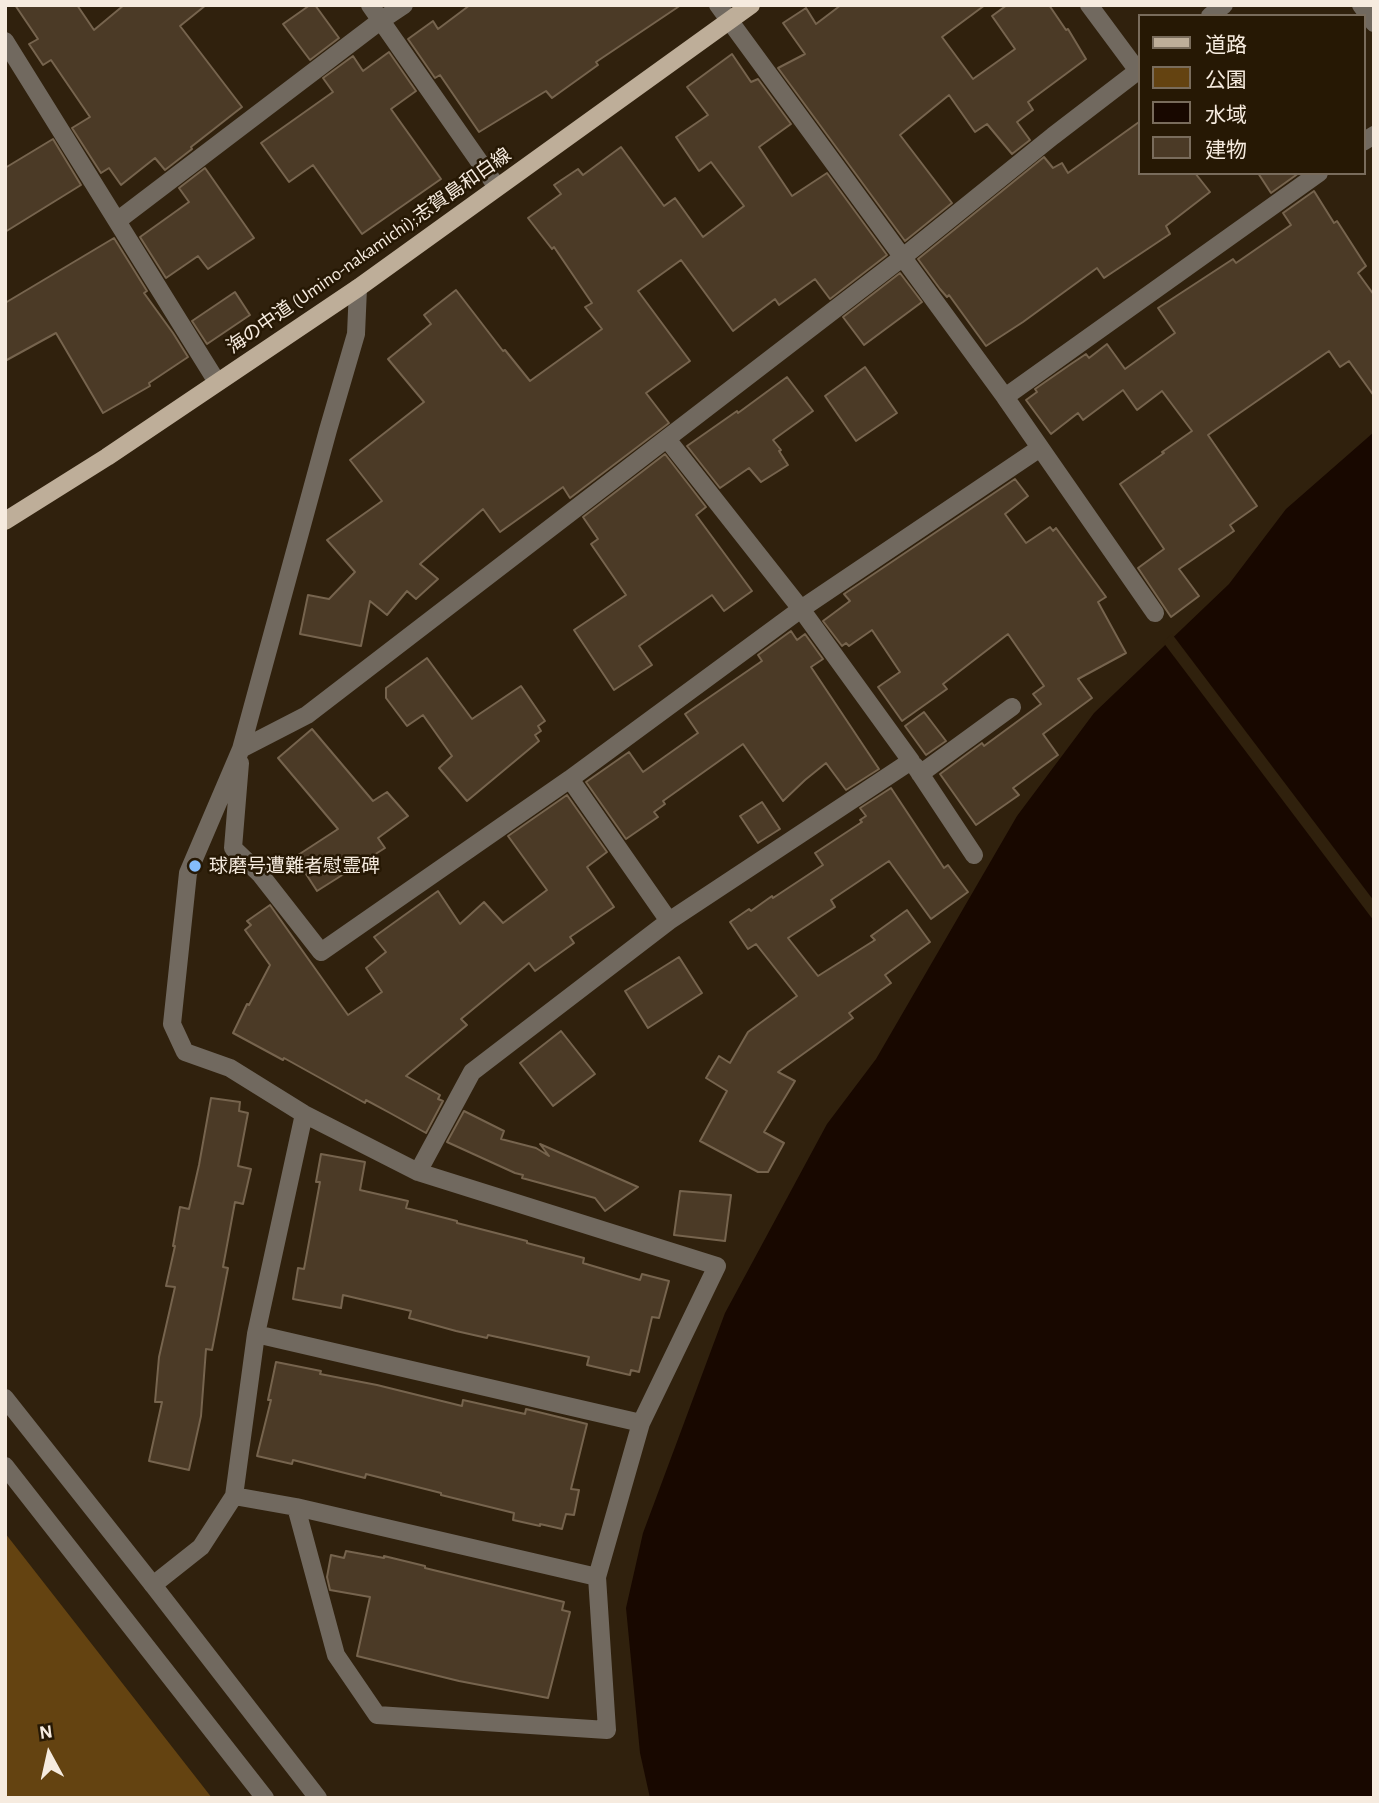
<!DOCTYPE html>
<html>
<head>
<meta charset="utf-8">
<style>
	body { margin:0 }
	#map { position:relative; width:1379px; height:1803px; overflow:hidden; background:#30210d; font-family:"Alegreya Sans","Noto Sans JP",sans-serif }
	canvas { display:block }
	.frame { position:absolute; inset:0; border:7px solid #f6ebdf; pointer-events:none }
	.legend { position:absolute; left:1138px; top:14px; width:228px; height:161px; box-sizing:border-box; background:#261804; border:2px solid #796c5c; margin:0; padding:9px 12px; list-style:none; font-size:21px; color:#f6ebdf }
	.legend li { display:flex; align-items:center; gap:14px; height:35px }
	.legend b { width:35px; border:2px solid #796c5c }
	.north { position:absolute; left:14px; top:1719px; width:70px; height:70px; -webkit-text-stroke:5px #261804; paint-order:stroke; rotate:352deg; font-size:19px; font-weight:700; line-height:28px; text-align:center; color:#f6ebdf }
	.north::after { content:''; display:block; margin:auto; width:24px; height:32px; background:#f6ebdf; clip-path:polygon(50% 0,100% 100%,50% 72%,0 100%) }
</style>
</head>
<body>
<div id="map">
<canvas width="1379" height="1803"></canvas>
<div class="frame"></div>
<ul class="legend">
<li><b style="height:9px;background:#beae99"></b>道路</li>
<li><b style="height:19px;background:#644311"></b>公園</li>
<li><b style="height:19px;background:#180800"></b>水域</li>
<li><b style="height:19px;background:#4b3a26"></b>建物</li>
</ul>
<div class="north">N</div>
</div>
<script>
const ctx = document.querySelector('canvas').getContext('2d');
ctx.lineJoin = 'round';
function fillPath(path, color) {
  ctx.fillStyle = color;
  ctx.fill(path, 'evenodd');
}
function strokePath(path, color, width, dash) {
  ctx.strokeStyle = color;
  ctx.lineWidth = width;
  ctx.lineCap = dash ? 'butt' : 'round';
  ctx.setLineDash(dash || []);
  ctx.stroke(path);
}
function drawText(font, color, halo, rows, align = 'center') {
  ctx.font = font + ' "Alegreya Sans","Noto Sans JP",sans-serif';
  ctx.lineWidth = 5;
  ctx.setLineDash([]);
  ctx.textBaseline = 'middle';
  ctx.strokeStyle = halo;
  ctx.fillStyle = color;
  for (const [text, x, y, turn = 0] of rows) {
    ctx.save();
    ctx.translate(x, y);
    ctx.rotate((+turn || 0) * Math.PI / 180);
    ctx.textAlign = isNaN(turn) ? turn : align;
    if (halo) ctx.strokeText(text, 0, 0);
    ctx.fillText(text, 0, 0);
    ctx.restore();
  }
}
const green = new Path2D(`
	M 5,1533 L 212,1798 L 5,1798 Z`);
const water = new Path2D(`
	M 1374,432 L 1374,1798 L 650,1798 L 640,1753 L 626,1608 L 643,1533 L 725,1313 L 827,1124 L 876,1059 L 1017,816 L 1094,713 L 1229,584 L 1286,509 Z`);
const pier = new Path2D(`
	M 1172,634 L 1374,901 L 1374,921 L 1163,642 Z`);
const building = new Path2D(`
	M 15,5 L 77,5 L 94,30 L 124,5 L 206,5 L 180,26 L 242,107 L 191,147 L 192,149 L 165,170 L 155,158 L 121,185 L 109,168 L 101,173 L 72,128 L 90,117 L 51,60 L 43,65 L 29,44 L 38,39 Z
	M 310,5 L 315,5 L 339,38 L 310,60 L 283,24 Z
	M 470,5 L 681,5 L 596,62 L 598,65 L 552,98 L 546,91 L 479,132 L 440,75 L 435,78 L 408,39 L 433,21 L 438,29 Z
	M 841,5 L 985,5 L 942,37 L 973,79 L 1015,49 L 992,16 L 1007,5 L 1049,5 L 1066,30 L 1068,29 L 1086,59 L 1028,102 L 1033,110 L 1017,122 L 1030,140 L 1012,154 L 987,124 L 975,132 L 949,95 L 900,135 L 952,203 L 905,241 L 778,68 L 805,54 L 783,23 L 806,8 L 816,24 Z
	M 389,52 L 416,91 L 391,109 L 441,179 L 362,234 L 313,165 L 289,182 L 261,143 L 333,92 L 323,78 L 353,56 L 363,71 Z
	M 732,54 L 751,82 L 758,79 L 791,124 L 759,147 L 792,196 L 827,173 L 887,255 L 830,299 L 815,279 L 779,305 L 775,299 L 733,331 L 681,260 L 638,291 L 690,361 L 646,393 L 669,423 L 570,498 L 563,487 L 500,532 L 483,509 L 420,564 L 438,579 L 416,599 L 407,591 L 387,615 L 370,601 L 361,646 L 300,634 L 308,595 L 329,599 L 355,572 L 327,540 L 382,501 L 350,460 L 424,402 L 388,359 L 431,324 L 424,315 L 456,290 L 503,351 L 505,350 L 530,381 L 602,329 L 585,307 L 592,303 L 554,247 L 552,249 L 528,218 L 561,194 L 554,185 L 578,169 L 583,175 L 621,147 L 664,206 L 675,198 L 703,237 L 744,206 L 711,162 L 699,171 L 676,137 L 708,115 L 687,87 Z
	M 1139,122 L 1139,173 L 1195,173 L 1210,192 L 1166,226 L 1170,234 L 1104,278 L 1097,268 L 1023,322 L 986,346 L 949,295 L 947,297 L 940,289 L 918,259 L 1044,157 L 1053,168 L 1062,163 L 1068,173 Z
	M 53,139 L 81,185 L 5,232 L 5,168 Z
	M 205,168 L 254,238 L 208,269 L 198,256 L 166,278 L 140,237 L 189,202 L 179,188 Z
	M 1258,173 L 1299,173 L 1271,193 Z
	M 1314,191 L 1334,223 L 1337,221 L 1366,266 L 1358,273 L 1374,295 L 1374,396 L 1349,361 L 1340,367 L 1329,351 L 1208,435 L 1257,506 L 1230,525 L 1234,531 L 1179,569 L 1199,596 L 1171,617 L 1138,568 L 1164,549 L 1120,484 L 1164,453 L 1162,452 L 1192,431 L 1162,391 L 1137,410 L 1123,390 L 1083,420 L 1078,413 L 1051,434 L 1026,400 L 1037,392 L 1035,389 L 1071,364 L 1086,354 L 1089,358 L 1107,344 L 1125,369 L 1175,333 L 1158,308 L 1233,259 L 1236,263 L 1291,225 L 1283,213 Z
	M 114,238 L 147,291 L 144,293 L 173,333 L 188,357 L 149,383 L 150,386 L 103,413 L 56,333 L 5,361 L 5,303 Z
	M 900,273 L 922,302 L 864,345 L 843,317 Z
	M 235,292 L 250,315 L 207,344 L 192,321 Z
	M 865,367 L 897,413 L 856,441 L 825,396 Z
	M 787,377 L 813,411 L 773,440 L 781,450 L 779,451 L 788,465 L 761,482 L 749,468 L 720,488 L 687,446 L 737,411 L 738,413 Z
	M 665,454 L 706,507 L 696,515 L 752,591 L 724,611 L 712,595 L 639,646 L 652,665 L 614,690 L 574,630 L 626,595 L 591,544 L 598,539 L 583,517 Z
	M 1015,479 L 1028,496 L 1005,514 L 1026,543 L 1050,527 L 1053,531 L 1056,528 L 1106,597 L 1098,602 L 1126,653 L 1078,679 L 1092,698 L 1043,734 L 1058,755 L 1013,788 L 1019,795 L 976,825 L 940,774 L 982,743 L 984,746 L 1041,704 L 1033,694 L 1044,686 L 1008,634 L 943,684 L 947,689 L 902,721 L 878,687 L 900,672 L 872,630 L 849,646 L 846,643 L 842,646 L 823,621 L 850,601 L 844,594 Z
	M 791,631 L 797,640 L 805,634 L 823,659 L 811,667 L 879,769 L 846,790 L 826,763 L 805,780 L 783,801 L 743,744 L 663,801 L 665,804 L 654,812 L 658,817 L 626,839 L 586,782 L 629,752 L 643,772 L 698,733 L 685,714 L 762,661 L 758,655 Z
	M 427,658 L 472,719 L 521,686 L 545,721 L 538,726 L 541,731 L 535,735 L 539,741 L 467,801 L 439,768 L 452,756 L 423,715 L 407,726 L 386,698 L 386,688 Z
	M 924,712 L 946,741 L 926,755 L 905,726 Z
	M 312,729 L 373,801 L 387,792 L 408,816 L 378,838 L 385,848 L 317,891 L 295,857 L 338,829 L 278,758 Z
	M 891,788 L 944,868 L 948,865 L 968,892 L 931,919 L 889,861 L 831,900 L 835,907 L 788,938 L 818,976 L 875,940 L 871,936 L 907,910 L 930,942 L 885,975 L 891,983 L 849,1013 L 853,1018 L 778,1072 L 795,1081 L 764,1132 L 784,1143 L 768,1172 L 758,1172 L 700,1141 L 727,1091 L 706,1078 L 719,1056 L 730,1063 L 748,1032 L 797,996 L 756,944 L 748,949 L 730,922 L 749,909 L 751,911 L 772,896 L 773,898 L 823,865 L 815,853 L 862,822 L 860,820 L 866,816 L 860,808 Z
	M 567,795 L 607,852 L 587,867 L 614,907 L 570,937 L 574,943 L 535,971 L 529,963 L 461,1019 L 467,1025 L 406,1076 L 440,1095 L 438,1099 L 443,1101 L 426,1133 L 390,1113 L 366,1100 L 365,1103 L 284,1058 L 283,1060 L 233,1033 L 247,1004 L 249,1005 L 270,965 L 245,930 L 251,925 L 247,921 L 270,905 L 348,1015 L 382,992 L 366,968 L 386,952 L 374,937 L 438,891 L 460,924 L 484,902 L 503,923 L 547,890 L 508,836 Z
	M 762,802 L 780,829 L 758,843 L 740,816 Z
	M 679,957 L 702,993 L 648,1028 L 625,991 Z
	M 561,1031 L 595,1074 L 553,1106 L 520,1063 Z
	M 211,1098 L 240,1102 L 239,1111 L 248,1113 L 238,1166 L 251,1169 L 243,1204 L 235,1202 L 223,1267 L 228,1268 L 212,1350 L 206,1349 L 201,1416 L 189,1470 L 149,1461 L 162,1402 L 155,1402 L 159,1357 L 175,1287 L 166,1286 L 175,1246 L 173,1246 L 180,1207 L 189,1209 L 199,1165 Z
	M 464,1111 L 504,1131 L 501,1139 L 536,1148 L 549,1156 L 540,1144 L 638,1187 L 605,1211 L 595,1198 L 522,1178 L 523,1175 L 515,1173 L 447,1142 Z
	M 321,1154 L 365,1162 L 360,1190 L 408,1201 L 406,1208 L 457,1221 L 457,1223 L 527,1241 L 527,1243 L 584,1258 L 583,1263 L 640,1280 L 642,1274 L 669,1281 L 659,1318 L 652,1317 L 639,1372 L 631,1370 L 630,1375 L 587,1365 L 589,1357 L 488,1335 L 487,1338 L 456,1331 L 409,1318 L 411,1311 L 343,1295 L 341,1308 L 293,1299 L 298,1268 L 304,1269 L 320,1182 L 316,1182 Z
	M 680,1191 L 731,1195 L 725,1241 L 674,1235 Z
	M 276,1362 L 321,1371 L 320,1374 L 377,1385 L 462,1406 L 463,1400 L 525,1414 L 526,1409 L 587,1424 L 571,1489 L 579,1490 L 574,1515 L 566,1514 L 562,1529 L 540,1524 L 540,1526 L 513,1520 L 514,1513 L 441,1495 L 441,1493 L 366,1474 L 365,1478 L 293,1460 L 292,1464 L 257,1456 L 271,1400 L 268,1400 Z
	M 346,1551 L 384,1558 L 384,1556 L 425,1566 L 425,1568 L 564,1602 L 562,1610 L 570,1612 L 548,1698 L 459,1681 L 357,1656 L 370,1597 L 330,1590 L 327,1577 L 331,1555 L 344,1558 Z`);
const minor = new Path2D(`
	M 370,5 L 497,187
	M 718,5 L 1005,397 L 1155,613
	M 1089,5 L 1138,71
	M 1361,5 L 1374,23
	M 1210,16 L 1224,5
	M 5,41 L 217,382
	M 1363,142 L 1374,135
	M 117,221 L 380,21 L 404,5
	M 1005,397 L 1319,173
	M 241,749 L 307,715 L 903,257 L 1053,136 L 1139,70
	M 240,763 L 233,848 L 260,874 L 321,952 L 570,779 L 801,609 L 1040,448
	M 915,766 L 974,855
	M 920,774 L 1012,707
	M 570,779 L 669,921
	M 418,1172 L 472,1072 L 669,921 L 911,761 L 801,609 L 667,439
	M 256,1334 L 641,1423
	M 234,1496 L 296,1507 L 597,1577
	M 296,1507 L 336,1655 L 377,1715 L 607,1730 L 597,1577 L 641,1423 L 717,1266 L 418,1172 L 304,1114 L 230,1068 L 185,1052 L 172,1024 L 188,873 L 241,749 L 328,430 L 356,334 L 358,288
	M 153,1585 L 201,1547 L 234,1496 L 256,1334 L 304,1114`);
const tertiary = new Path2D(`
	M 5,1398 L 153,1585 L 318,1798
	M 5,1466 L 265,1798`);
const primary = new Path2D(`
	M 5,521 L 107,457 L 358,288 L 751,5`);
const markers = [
	[195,866,7,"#84bcfb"]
];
const streetNames = [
	["海の中道 (Umino-nakamichi);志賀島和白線",369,251,-35]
];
const poiNames = [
	["球磨号遭難者慰霊碑",209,866]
];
fillPath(green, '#644311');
fillPath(water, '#180800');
fillPath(pier, '#30210d');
fillPath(building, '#4b3a26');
strokePath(building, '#76644e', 2);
strokePath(minor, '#71695f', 18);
strokePath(tertiary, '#71695f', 18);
strokePath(primary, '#beae99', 18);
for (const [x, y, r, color] of markers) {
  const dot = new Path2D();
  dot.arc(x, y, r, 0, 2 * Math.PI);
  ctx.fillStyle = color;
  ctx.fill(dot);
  strokePath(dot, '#261804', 2.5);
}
drawText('19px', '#f6ebdf', '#261804', streetNames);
drawText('19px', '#f6ebdf', '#261804', poiNames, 'left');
</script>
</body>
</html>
